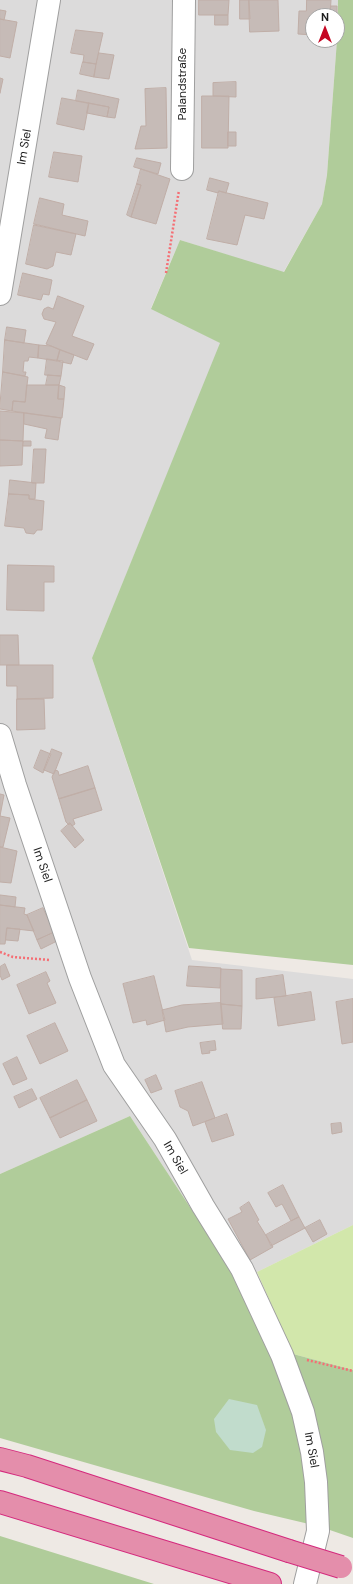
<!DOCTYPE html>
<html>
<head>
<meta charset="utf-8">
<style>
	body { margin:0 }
	#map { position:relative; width:353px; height:1584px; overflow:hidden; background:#eee9e4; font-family:"DM Sans",sans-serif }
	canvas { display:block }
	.north { position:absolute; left:305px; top:8px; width:40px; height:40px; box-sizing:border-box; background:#fff; border:1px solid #a5a5a5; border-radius:50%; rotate:0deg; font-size:11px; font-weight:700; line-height:16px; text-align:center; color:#1e1e1e }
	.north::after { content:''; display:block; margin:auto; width:14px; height:18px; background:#c50623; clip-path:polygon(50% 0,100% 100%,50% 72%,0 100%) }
</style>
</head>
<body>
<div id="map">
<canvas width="353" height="1584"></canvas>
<div class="north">N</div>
</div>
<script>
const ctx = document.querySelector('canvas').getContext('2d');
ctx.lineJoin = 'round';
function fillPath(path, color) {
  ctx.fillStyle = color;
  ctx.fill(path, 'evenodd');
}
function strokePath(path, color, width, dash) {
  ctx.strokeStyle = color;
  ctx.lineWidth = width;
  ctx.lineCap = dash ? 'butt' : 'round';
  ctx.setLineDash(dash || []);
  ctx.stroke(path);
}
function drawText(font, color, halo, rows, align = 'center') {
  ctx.font = font + ' "DM Sans",sans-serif';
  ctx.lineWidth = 3.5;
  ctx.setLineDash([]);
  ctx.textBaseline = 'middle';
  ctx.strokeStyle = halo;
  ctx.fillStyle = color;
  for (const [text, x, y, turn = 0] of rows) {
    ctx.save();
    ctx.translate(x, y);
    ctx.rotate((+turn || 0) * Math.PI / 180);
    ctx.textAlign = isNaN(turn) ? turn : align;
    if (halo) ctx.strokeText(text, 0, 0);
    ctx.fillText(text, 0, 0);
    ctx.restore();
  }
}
const residential = new Path2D(`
	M 0,0 L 338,0 L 337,34 L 337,16 L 313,16 L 313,40 L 337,40 L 327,175 L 322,204 L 283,273 L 180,240 L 151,308 L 221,343 L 92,658 L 192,960 L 353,979 L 353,1225 L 257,1272 L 247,1274 L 238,1280 L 130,1116 L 0,1174 Z`);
const grass = new Path2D(`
	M 353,1225 L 353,1370 L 293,1354 L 257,1272 Z`);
const forest = new Path2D(`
	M 338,0 L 353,0 L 353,965 L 189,948 L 92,658 L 220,343 L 151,309 L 180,240 L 284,272 L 322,204 L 327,175 L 337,40 Z
	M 130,1116 L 238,1280 L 247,1274 L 301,1441 L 309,1524 L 254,1511 L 0,1438 L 0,1174 Z
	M 293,1354 L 353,1370 L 353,1538 L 324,1528 Z
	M 0,1536 L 154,1584 L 0,1584 Z`);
const wetland = new Path2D(`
	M 229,1399 L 257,1405 L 266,1430 L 262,1447 L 253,1453 L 230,1450 L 216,1432 L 214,1419 Z`);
const building = new Path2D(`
	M 199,0 L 229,0 L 228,15 L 199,15 Z
	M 240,0 L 249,0 L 250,19 L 240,19 Z
	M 249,0 L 278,0 L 279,31 L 250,32 Z
	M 307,0 L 331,0 L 330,16 L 313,16 L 313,35 L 298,34 L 299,11 L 306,11 Z
	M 331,6 L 337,6 L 337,16 L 330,16 Z
	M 0,10 L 6,11 L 4,20 L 0,19 Z
	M 215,15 L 228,15 L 228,25 L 215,25 Z
	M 0,19 L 17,22 L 10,58 L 0,56 Z
	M 76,30 L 103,33 L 96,64 L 83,62 L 84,55 L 71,53 Z
	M 99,53 L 114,55 L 109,79 L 94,77 Z
	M 83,62 L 96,64 L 94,77 L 80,74 Z
	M 0,78 L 3,79 L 0,93 Z
	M 236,82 L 236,97 L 213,96 L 213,83 Z
	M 166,88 L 167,148 L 135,149 L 141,126 L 146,126 L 145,89 Z
	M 78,90 L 119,99 L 115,118 L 107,117 L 109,107 L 76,101 Z
	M 202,96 L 229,96 L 228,148 L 202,148 Z
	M 62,98 L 89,103 L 84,130 L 57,124 Z
	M 89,103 L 109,107 L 107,117 L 87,113 Z
	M 228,132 L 236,132 L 236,146 L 228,146 Z
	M 54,152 L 82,156 L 78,182 L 49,177 Z
	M 137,158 L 161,163 L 158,174 L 134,167 Z
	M 141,169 L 170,179 L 156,224 L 131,217 L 141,185 L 137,184 Z
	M 210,178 L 229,183 L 226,193 L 219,191 L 218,193 L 207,190 Z
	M 137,184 L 141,185 L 131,217 L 127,215 Z
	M 219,191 L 268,203 L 264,219 L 245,215 L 237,245 L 207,239 Z
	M 40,198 L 64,204 L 62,215 L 88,221 L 85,236 L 34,224 Z
	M 34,225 L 76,234 L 71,255 L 56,252 L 53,266 L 47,269 L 26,264 Z
	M 23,273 L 52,280 L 49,295 L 43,294 L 41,300 L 18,295 Z
	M 58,296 L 84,306 L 72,336 L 94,344 L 87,360 L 46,344 L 56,322 L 44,319 L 42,314 L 44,309 L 48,307 L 53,309 Z
	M 7,327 L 26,330 L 24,343 L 5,340 Z
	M 5,340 L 39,345 L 38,358 L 29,357 L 28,361 L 24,361 L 23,372 L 26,372 L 25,376 L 3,372 Z
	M 39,345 L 51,346 L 60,350 L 57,361 L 38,358 Z
	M 60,350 L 74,355 L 71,364 L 57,361 Z
	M 47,359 L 63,361 L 61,376 L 45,375 Z
	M 3,372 L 28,377 L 25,402 L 13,401 L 12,411 L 0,409 Z
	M 48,375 L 61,376 L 59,385 L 46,385 Z
	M 27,385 L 59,385 L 58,399 L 64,399 L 62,418 L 12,411 L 13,401 L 25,402 Z
	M 59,385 L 65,387 L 64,399 L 58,399 Z
	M 0,411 L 24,413 L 23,441 L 0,440 Z
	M 24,413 L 61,418 L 58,440 L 45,438 L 47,429 L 24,424 Z
	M 0,440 L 23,441 L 22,465 L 0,466 Z
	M 24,441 L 31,441 L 31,446 L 23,446 Z
	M 34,449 L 46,449 L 44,483 L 32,483 Z
	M 10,480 L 36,483 L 35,499 L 29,499 L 29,495 L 9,494 Z
	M 9,494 L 29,495 L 29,499 L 44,501 L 42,530 L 37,530 L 34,534 L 26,533 L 24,528 L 5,526 Z
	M 8,565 L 54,566 L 54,582 L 44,582 L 44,611 L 7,610 Z
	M 0,635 L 18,635 L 19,665 L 0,665 Z
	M 7,665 L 53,665 L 53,698 L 17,699 L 17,686 L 7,686 Z
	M 17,699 L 44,699 L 45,729 L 17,730 Z
	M 52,749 L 62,753 L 54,774 L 44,770 Z
	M 41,750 L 51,754 L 43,773 L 34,768 Z
	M 88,766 L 95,788 L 59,799 L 52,777 L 55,770 L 58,771 L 59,775 Z
	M 95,788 L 102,810 L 73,819 L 75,824 L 72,826 L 70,823 L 69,825 L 66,822 L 59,799 Z
	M 0,794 L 4,795 L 0,816 Z
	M 0,816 L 10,818 L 3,847 L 0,847 Z
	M 70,823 L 84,840 L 75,848 L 61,831 Z
	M 0,847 L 17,851 L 11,883 L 0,882 Z
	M 0,895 L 16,897 L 15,907 L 0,905 Z
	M 0,905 L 25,908 L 24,914 L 27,915 L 34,931 L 7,928 L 5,944 L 0,944 Z
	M 43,908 L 54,932 L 37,940 L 27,915 Z
	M 7,928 L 20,929 L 18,941 L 6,940 Z
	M 54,933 L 57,941 L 41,949 L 37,940 Z
	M 5,964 L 10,976 L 2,980 L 0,975 L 0,967 Z
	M 189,966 L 221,968 L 220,988 L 187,986 Z
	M 221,969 L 242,970 L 242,1006 L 221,1004 Z
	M 46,972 L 50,981 L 47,983 L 56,1003 L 29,1014 L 17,985 Z
	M 283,975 L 286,996 L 256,999 L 256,979 Z
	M 154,976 L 165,1020 L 147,1025 L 146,1020 L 133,1023 L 123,984 Z
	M 311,992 L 315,1020 L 278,1026 L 274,998 Z
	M 353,999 L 353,1042 L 342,1044 L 336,1002 Z
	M 221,1003 L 223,1024 L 188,1027 L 166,1032 L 162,1010 L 182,1005 Z
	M 221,1004 L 242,1006 L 241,1029 L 223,1029 Z
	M 55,1023 L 68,1051 L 40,1064 L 27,1036 Z
	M 215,1041 L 216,1050 L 209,1051 L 210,1053 L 202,1054 L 200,1043 Z
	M 17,1057 L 27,1079 L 13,1085 L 3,1064 Z
	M 156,1075 L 162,1089 L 151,1093 L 145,1080 Z
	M 77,1080 L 87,1100 L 50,1118 L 40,1098 Z
	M 202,1082 L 215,1118 L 193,1126 L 188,1111 L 180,1107 L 175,1091 Z
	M 32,1089 L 37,1099 L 19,1108 L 14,1097 Z
	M 87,1100 L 97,1121 L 60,1138 L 50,1118 Z
	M 227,1114 L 234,1135 L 212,1142 L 205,1122 Z
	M 341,1123 L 342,1132 L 332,1134 L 331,1124 Z
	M 283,1185 L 299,1217 L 291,1221 L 282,1204 L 276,1207 L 268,1193 Z
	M 249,1202 L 259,1220 L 257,1221 L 273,1247 L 250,1260 L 228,1219 L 242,1212 L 240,1208 Z
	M 299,1217 L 305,1228 L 271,1246 L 266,1235 Z
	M 320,1220 L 327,1234 L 313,1242 L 305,1228 Z`);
const path = new Path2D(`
	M 166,273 L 179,190
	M 0,952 L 13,957 L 50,960
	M 307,1360 L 353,1371`);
const street = new Path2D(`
	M 182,169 L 184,0
	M 0,294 L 49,0
	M 0,735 L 15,785 L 80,978 L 114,1065 L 165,1139 L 203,1206 L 242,1269 L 282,1355 L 303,1412 L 312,1452 L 316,1482 L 318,1531 L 305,1584`);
const highway = new Path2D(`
	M 0,1459 L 27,1466 L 289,1551
	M 0,1502 L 270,1584`);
const highwayBridge = new Path2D(`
	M 289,1551 L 341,1567`);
const streetNames = [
	["Palandstraße",183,84,-90],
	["Im Siel",25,147,-80],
	["Im Siel",42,865,71],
	["Im Siel",175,1158,60],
	["Im Siel",311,1450,80]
];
fillPath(residential, '#dcdbdb');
fillPath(grass, '#d2e7ab');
fillPath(forest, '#b0cc9a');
fillPath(wetland, '#c1dccc');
fillPath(building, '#c6bbb7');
strokePath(building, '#c0aea7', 1);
strokePath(street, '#9f9f9f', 24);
strokePath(highway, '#d4297d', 24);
strokePath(path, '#f56e74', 2.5, [2, 2]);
strokePath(street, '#fff', 22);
strokePath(highway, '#e48eab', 22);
strokePath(highwayBridge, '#d4297d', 24, []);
strokePath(highwayBridge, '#e48eab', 22);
drawText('12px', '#1e1e1e', '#fff', streetNames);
</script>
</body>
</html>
